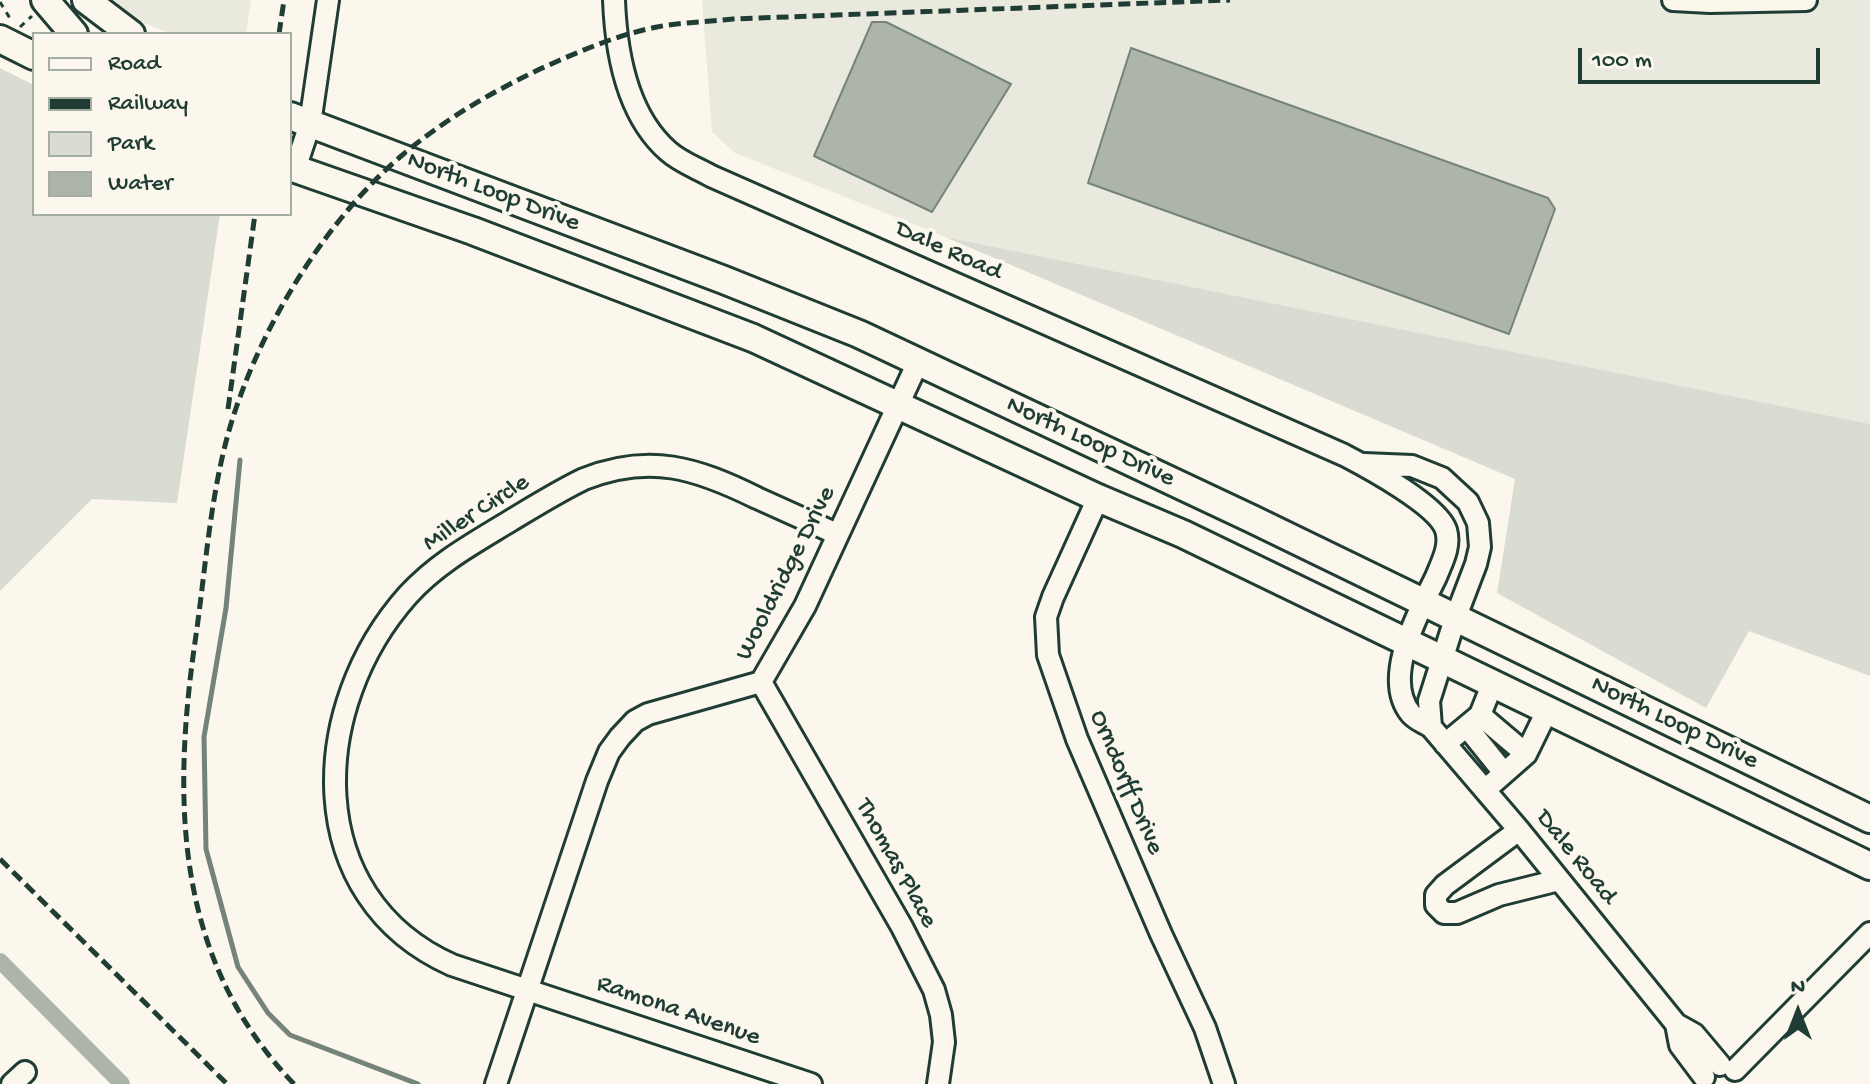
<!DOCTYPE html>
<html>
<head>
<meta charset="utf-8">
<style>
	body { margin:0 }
	#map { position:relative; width:1870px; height:1084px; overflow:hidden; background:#fbf7ec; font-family:"Gochi Hand",sans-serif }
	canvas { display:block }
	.legend { position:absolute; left:32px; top:32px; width:260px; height:184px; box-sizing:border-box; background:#fbf7ec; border:2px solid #a3ada2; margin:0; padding:10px 14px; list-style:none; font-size:24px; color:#1f3d34 }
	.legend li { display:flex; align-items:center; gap:16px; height:40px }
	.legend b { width:40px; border:2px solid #a3ada2 }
	.north { position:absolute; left:1758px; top:972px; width:80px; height:80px; -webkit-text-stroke:6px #fbf7ec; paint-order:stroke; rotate:0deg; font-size:22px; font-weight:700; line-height:32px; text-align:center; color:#1f3d34 }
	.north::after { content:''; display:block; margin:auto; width:28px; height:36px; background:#1f3d34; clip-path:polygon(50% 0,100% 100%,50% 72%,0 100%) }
	.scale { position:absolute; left:1578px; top:48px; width:242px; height:36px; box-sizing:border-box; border:4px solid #1f3d34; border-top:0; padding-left:10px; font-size:24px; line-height:28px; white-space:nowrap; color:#1f3d34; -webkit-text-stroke:6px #fbf7ec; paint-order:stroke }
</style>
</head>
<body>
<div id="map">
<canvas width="1870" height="1084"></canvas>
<ul class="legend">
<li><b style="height:10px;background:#fbf7ec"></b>Road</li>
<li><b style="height:10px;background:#1f3d34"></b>Railway</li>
<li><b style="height:22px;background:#dbdcd1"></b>Park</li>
<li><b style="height:22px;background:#adb4aa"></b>Water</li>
</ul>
<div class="north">N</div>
<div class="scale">100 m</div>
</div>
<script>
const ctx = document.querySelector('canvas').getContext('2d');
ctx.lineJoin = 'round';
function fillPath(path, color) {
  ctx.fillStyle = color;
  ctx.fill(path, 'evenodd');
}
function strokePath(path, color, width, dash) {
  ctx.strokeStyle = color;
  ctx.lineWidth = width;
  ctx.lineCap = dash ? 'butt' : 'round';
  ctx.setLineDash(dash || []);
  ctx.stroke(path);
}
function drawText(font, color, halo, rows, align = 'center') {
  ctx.font = font + ' "Gochi Hand",sans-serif';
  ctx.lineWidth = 8;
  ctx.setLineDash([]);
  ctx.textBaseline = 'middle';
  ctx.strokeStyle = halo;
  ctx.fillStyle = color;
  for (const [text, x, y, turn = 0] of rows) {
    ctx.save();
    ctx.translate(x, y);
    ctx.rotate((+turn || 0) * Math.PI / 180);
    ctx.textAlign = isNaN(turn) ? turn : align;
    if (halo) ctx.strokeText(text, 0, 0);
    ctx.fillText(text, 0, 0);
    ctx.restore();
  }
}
const built = new Path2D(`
	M 88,0 L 251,0 L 246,34 L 171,34 Z
	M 702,0 L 1870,0 L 1870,424 L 945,237 L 735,153 L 712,132 Z`);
const green = new Path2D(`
	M 0,68 L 34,85 L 34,214 L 220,214 L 177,503 L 92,499 L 0,591 Z
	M 945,237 L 1870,424 L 1870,676 L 1749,631 L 1706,708 L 1497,593 L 1515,479 Z`);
const water = new Path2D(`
	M 872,22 L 886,22 L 1011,84 L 932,212 L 814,156 Z
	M 1131,48 L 1548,198 L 1555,209 L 1509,334 L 1088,183 Z`);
const stream = new Path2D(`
	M 240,460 L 226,608 L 204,737 L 206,849 L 238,967 L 268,1013 L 290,1035 L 418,1084`);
const canal = new Path2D(`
	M 0,961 L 122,1084`);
const path = new Path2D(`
	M 0,2 L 11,20
	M 20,27 L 32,16`);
const minor = new Path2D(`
	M 614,0 C 616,52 627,115 668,151 C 680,162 697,168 711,176 L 1344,455 C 1367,467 1438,505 1446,530 C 1451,546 1442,562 1436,577 C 1419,612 1381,678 1411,714 C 1416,720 1425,723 1431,727 L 1519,830 L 1676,1024 L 1694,1034 L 1720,1065
	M 1673,0 L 1710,2
	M 1703,0 L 1710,2 L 1806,0
	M 295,169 L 310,124 L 328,0
	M 1364,464 L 1412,466 L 1442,478 L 1468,502 L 1478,523 L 1480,547 L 1476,564 L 1455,619 L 1429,701 L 1431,727
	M 1098,498 L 1053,597 L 1046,617 L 1048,655 L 1077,739 L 1161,934 L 1205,1028 L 1224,1084
	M 761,682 L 902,927 L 934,990 L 941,1015 L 944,1042 L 938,1084
	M 1480,715 L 1526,754
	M 1467,727 L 1504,773
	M 1445,744 L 1480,715 L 1492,685
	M 1485,790 L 1526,754 L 1547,711
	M 1519,830 L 1445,885 L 1436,895 L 1436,905 L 1444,913 L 1457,913 L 1499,895 L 1559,880
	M 1676,1024 L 1680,1045 L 1704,1077
	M 1735,1070 L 1870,933
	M 12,1084 L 25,1072
	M 496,1084 L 597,781 L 609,752 L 620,737 L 635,721 L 648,714 L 761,682 L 805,606 L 918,362
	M 811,1084 L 452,965 C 300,897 308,707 408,595 C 437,563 474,543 510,521 C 535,506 559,491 584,479 C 650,453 696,468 757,498 C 784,510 810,522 837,534`);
const major = new Path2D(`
	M 45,0 L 74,34
	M 86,0 L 131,34
	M 0,39 L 34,56
	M 290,116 L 724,280 L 859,334 L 1252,519 L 1870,819
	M 290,167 L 473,231 L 753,338 L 1098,498 L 1183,534 L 1870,866`);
const rail = new Path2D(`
	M 279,34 L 284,0
	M 228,409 L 255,214
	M 0,859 L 227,1084
	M 294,1084 C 175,960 172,802 195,642 C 207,561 211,474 240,397 C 271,311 330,217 400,157 C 442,121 490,93 540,69 C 578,52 616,35 657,27 C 682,22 708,22 733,19 L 1230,0`);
const streetNames = [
	["North Loop Drive",493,193,21],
	["Dale Road",948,252,24],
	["North Loop Drive",1090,443,25],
	["Miller Circle",477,514,-33],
	["Wooldridge Drive",787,574,-63],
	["North Loop Drive",1674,724,26],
	["Orndorff Drive",1125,783,67],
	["Dale Road",1575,858,51],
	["Thomas Place",895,864,61],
	["Ramona Avenue",678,1012,19]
];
fillPath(built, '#eae9de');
fillPath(green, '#dbdcd1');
fillPath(water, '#adb4aa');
strokePath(water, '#74847b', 2);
strokePath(stream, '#74847b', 5);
strokePath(canal, '#adb4aa', 16);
strokePath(minor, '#1f3d34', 26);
strokePath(major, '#1f3d34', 32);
strokePath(path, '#1f3d34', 3, [6, 6]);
strokePath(minor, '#fbf7ec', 20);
strokePath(major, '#fbf7ec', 26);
strokePath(rail, '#1f3d34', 5, [12, 6]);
drawText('26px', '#1f3d34', '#fbf7ec', streetNames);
</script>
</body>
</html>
